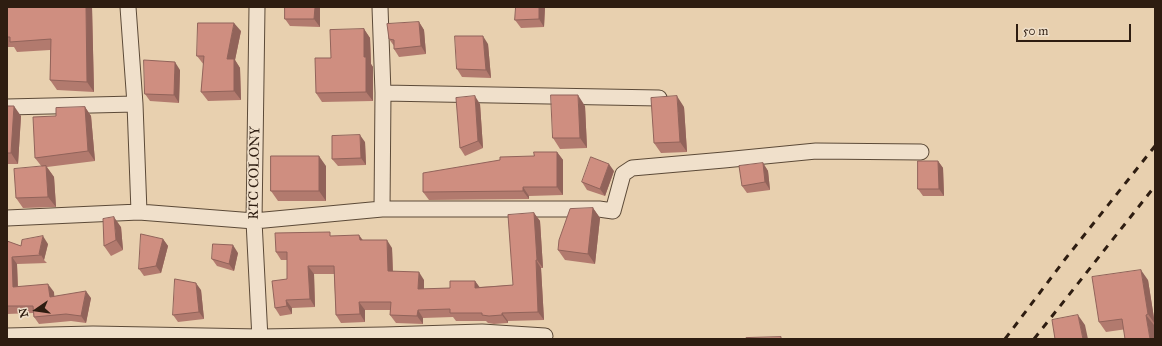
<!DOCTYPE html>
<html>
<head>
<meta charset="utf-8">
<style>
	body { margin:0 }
	#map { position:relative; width:1162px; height:346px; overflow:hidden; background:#e8d0af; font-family:"IM FELL Great Primer",serif }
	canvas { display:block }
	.frame { position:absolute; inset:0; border:8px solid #2e1d11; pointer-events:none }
	.north { position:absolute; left:16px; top:290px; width:40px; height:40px; -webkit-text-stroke:3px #f0e0cb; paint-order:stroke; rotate:257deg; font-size:11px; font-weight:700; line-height:16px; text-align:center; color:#2e1d11 }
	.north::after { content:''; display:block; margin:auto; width:14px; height:18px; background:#2e1d11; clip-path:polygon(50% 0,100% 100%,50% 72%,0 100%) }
	.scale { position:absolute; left:1016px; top:24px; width:115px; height:18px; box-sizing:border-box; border:2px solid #2e1d11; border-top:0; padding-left:5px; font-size:12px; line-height:14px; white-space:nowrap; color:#2e1d11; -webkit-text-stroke:3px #f0e0cb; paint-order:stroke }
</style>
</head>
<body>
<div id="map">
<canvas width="1162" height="346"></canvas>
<div class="frame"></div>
<div class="north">N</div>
<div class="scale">50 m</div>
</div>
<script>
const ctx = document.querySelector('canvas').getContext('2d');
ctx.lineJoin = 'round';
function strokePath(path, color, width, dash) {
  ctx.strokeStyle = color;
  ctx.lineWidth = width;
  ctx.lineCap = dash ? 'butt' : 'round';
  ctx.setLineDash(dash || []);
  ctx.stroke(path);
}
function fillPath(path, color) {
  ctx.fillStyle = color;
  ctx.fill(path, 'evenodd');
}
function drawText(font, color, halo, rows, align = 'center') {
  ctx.font = font + ' "IM FELL Great Primer",serif';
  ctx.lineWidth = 3;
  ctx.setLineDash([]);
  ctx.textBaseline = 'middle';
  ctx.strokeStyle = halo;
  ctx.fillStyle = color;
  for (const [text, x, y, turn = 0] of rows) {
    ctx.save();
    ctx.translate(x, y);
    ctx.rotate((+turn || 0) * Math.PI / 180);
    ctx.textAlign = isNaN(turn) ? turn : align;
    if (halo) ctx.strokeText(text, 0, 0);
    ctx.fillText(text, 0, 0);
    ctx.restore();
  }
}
const street = new Path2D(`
	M 128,7 L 135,104 L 139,212
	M 257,7 L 254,221 L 260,339
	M 380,7 L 383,93 L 382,209
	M 383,93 L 659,98
	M 7,107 L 135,104
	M 7,218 L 139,212 L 254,221 L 382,209 L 599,209 L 613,211 L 623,174 L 632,168 L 724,160 L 816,151 L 921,152
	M 7,336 L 93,334 L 260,337 L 384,335 L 482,332 L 545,336`);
const rail = new Path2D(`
	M 1005,339 L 1066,258 L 1155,146
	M 1034,339 L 1155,186`);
const wall = new Path2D(`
	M 7,7 L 92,7 L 94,92 L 57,90 L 50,80 L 50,50 L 17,52 L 14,47 L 7,47 Z
	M 320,7 L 320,27 L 290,26 L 285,19 Z
	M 516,7 L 545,7 L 544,27 L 521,28 L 515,20 Z
	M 419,22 L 424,30 L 426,54 L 399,57 L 394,49 L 394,46 L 389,39 Z
	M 364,29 L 370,38 L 371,64 L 373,67 L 373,101 L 322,102 L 316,93 L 331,58 Z
	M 241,31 L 235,60 L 240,68 L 241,100 L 208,101 L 201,92 L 204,65 L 197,56 Z
	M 488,44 L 491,78 L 462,77 L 457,69 Z
	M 180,70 L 179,103 L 150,101 L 145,94 Z
	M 480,104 L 483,148 L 465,156 L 460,148 Z
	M 7,106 L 21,116 L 18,164 L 7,164 Z
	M 585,106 L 587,148 L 560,149 L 553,138 Z
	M 85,107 L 91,116 L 95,161 L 47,167 L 54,177 L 56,207 L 23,208 L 16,198 L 42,167 L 35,158 L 56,116 Z
	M 684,107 L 687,152 L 661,153 L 654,143 Z
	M 365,142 L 366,165 L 338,166 L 332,159 Z
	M 557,152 L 563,160 L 563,195 L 529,196 L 529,199 L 429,200 L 423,192 L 534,156 Z
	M 938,161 L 943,168 L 944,196 L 923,196 L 918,189 Z
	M 763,163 L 768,171 L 770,190 L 747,193 L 742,186 Z
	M 326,166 L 326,201 L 278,201 L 271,191 Z
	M 614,171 L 605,196 L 587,190 L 582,182 Z
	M 593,208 L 600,218 L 595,264 L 565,260 L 558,250 Z
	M 534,213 L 540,221 L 543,268 L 541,268 L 544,320 L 508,321 L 508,323 L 494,324 L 488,323 L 486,321 L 456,321 L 453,317 L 423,318 L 423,324 L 396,323 L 390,315 L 390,310 L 365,310 L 365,322 L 341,323 L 336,315 L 334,274 L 314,274 L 315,307 L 292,308 L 292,314 L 280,316 L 275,308 L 287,279 L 287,260 L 281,260 L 276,252 L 333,236 L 363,240 L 392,248 L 393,271 L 424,280 L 424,289 L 450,288 L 475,281 L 479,287 L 513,285 Z
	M 121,227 L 123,250 L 111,256 L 104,246 Z
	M 163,239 L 168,246 L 161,273 L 144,276 L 139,269 Z
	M 7,241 L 21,246 L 48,244 L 44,260 L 47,263 L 17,264 L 18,287 L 54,292 L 54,296 L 91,298 L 86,323 L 71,321 L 39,324 L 34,317 L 33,313 L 7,314 Z
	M 238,253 L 234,271 L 217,266 L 212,259 Z
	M 1148,280 L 1155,325 L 1106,332 L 1099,322 Z
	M 201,290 L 204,319 L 178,322 L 173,315 Z`);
const shadedWall = new Path2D(`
	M 86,7 L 92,7 L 94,92 L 87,82 Z
	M 315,7 L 320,7 L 320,27 L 314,19 Z
	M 539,7 L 545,7 L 544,27 L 539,19 Z
	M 419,22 L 424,30 L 426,54 L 421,46 Z
	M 234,23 L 241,31 L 235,60 L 240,68 L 241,100 L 234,91 L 227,59 Z
	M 364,29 L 370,38 L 371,64 L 373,67 L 373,101 L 366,92 L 364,57 Z
	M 483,36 L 488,44 L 491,78 L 486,70 Z
	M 175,62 L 180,70 L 179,103 L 174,95 Z
	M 578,95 L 585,106 L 587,148 L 580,138 Z
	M 475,96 L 480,104 L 483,148 L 478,141 Z
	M 677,96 L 684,107 L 687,152 L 680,142 Z
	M 14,106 L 21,116 L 18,164 L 11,153 Z
	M 85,107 L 91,116 L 95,161 L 88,151 Z
	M 360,135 L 365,142 L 366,165 L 361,158 Z
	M 557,152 L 563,160 L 563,195 L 557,187 Z
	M 319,156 L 326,166 L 326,201 L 319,191 Z
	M 938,161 L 943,168 L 944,196 L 939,189 Z
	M 763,163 L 768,171 L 770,190 L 765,182 Z
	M 609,164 L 614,171 L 605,196 L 600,189 Z
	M 46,166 L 54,177 L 56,207 L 48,197 Z
	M 523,187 L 529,196 L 529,199 L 523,191 Z
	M 593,208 L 600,218 L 595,264 L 588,254 Z
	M 534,213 L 540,221 L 543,268 L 537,260 Z
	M 114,217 L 121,227 L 123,250 L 116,240 Z
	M 359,235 L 365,243 L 360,240 Z
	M 43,236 L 48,244 L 44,260 L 41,255 L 39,254 Z
	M 163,239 L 168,246 L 161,273 L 156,266 Z
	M 387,240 L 392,248 L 393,279 L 388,271 Z
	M 233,245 L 238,253 L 234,271 L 229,264 Z
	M 12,257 L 17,264 L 18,294 L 13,287 Z
	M 536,260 L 541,268 L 544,320 L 538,312 Z
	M 308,266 L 314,274 L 315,307 L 310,299 Z
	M 1141,270 L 1148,280 L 1155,324 L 1148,314 Z
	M 419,272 L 424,280 L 424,297 L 418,289 Z
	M 475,281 L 481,289 L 475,288 Z
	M 196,283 L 201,290 L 204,319 L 199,312 Z
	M 48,284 L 54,292 L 55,304 L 50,297 Z
	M 86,291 L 91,298 L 86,323 L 81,316 Z
	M 286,300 L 292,308 L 292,314 L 287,306 Z
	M 359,302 L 365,310 L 365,322 L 360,314 Z
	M 418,310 L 423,318 L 423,324 L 417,316 Z
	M 502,313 L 508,321 L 508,323 L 502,315 Z
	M 1078,315 L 1085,325 L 1088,339 L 1083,339 Z
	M 1146,315 L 1154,325 L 1155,334 L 1155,339 L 1150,339 Z`);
const building = new Path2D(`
	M 7,7 L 86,7 L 87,82 L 50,80 L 51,39 L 10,42 L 10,37 L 7,37 Z
	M 285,7 L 315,7 L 314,19 L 285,19 Z
	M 516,7 L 539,7 L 539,19 L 515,20 Z
	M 419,22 L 421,46 L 394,49 L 394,40 L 389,39 L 387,24 Z
	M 198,23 L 234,23 L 227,59 L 234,59 L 234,91 L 201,92 L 204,56 L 197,56 Z
	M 364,29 L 364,57 L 366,57 L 366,92 L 316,93 L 315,58 L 331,58 L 330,30 Z
	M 455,36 L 483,36 L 486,70 L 457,69 Z
	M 144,60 L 175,62 L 174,95 L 145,94 Z
	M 551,95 L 578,95 L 580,138 L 553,138 Z
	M 475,96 L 478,141 L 460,148 L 456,98 Z
	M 677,96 L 680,142 L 654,143 L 651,98 Z
	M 7,106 L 14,106 L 11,153 L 7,153 Z
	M 85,107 L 88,151 L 35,158 L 33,117 L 56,116 L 56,108 Z
	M 360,135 L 361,158 L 332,159 L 332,136 Z
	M 534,152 L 557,152 L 557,187 L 523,187 L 523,191 L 423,192 L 423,173 L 500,160 L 500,157 L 534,156 Z
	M 271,156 L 319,156 L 319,191 L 271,191 Z
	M 591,157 L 609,164 L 600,189 L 582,182 Z
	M 918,161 L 938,161 L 939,189 L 918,189 Z
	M 763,163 L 765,182 L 742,186 L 739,166 Z
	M 46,166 L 48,197 L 16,198 L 14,169 Z
	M 593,208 L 588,254 L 558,250 L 559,240 L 570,209 Z
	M 534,213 L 537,260 L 536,260 L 538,312 L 502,313 L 502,315 L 489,316 L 482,315 L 482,313 L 450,313 L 450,309 L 418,310 L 417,316 L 390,315 L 391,302 L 359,302 L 360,314 L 336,315 L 334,266 L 308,266 L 310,299 L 286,300 L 287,306 L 275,308 L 272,281 L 287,279 L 287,252 L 276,252 L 275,233 L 330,232 L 330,236 L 359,235 L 360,240 L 387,240 L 388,271 L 419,272 L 418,289 L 450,288 L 450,281 L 475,281 L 475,288 L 513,285 L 508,215 Z
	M 114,217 L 116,240 L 104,246 L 103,219 Z
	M 141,234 L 163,239 L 156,266 L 139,269 Z
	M 43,236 L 39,254 L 41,255 L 12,257 L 13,287 L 48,284 L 50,297 L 86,291 L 81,316 L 66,314 L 34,317 L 33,306 L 7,306 L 7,241 L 21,246 L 22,240 Z
	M 213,244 L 233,245 L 229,264 L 212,259 Z
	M 1141,270 L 1148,314 L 1146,315 L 1150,339 L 1125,339 L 1122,319 L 1099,322 L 1092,277 Z
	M 175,279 L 196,283 L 199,312 L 173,315 Z
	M 1078,315 L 1083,339 L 1055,339 L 1052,320 Z
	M 781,337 L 781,339 L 746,339 L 746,338 Z`);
const streetNames = [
	["RTC COLONY",255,173,-89]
];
strokePath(street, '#5c4a38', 17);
strokePath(street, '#f0e0cb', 15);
strokePath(rail, '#2e1d11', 3, [7, 7]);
fillPath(wall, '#b27a6e');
fillPath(shadedWall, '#91635a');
fillPath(building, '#cf8e80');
strokePath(building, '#91635a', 1);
drawText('14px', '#2e1d11', '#f0e0cb', streetNames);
</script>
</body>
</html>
